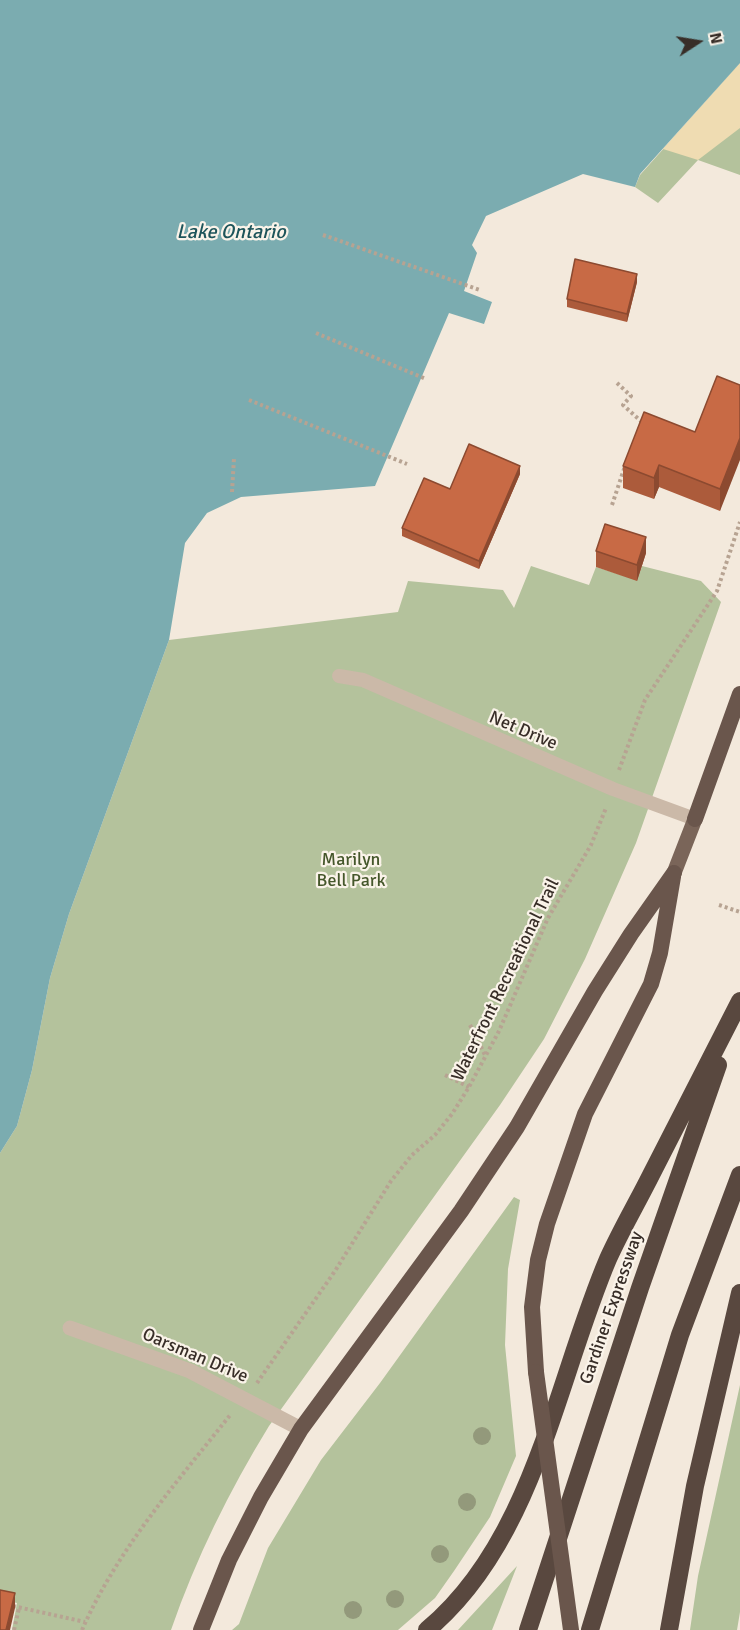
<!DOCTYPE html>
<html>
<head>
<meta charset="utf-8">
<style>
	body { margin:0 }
	#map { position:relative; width:740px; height:1630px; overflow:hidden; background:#f3e9dc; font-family:Signika,sans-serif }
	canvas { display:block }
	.north { position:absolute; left:668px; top:12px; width:60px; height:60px; -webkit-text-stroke:4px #faf3e9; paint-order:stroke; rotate:78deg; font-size:16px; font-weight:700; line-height:24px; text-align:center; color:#382e28 }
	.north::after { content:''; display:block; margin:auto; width:21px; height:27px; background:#382e28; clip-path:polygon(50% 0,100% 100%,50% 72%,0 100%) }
</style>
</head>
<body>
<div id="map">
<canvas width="740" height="1630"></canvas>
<div class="north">N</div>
</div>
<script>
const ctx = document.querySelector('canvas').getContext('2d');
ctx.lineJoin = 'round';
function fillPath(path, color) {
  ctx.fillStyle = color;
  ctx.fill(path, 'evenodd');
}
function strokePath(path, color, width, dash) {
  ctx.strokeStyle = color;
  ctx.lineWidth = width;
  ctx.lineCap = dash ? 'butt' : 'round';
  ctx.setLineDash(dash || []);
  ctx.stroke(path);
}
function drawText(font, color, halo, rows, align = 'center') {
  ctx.font = font + ' Signika,sans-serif';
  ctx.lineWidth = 4.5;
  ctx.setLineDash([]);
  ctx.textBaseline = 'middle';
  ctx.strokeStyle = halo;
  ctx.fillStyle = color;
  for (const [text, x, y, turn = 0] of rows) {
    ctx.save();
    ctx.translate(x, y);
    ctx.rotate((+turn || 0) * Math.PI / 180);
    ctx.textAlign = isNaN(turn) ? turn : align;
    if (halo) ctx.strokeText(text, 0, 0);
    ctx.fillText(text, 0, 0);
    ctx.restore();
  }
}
const green = new Path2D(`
	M 740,63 L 740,175 L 698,160 L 658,203 L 635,187 L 640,175 Z
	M 531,566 L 589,585 L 596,567 L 637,580 L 642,566 L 701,581 L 721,602 L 636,843 L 585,959 L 544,1039 L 500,1105 L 269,1426 C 229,1491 196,1558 171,1630 L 12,1630 L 17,1603 L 0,1599 L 0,1153 L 17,1126 L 32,1070 L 50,978 L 69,914 L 169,640 L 398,612 L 408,581 L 503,590 L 514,608 Z
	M 514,1197 L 520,1200 L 508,1269 L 505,1345 L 516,1456 L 490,1517 L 454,1571 L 435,1598 L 398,1630 L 232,1630 L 239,1624 L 268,1548 L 321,1460 L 380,1383 Z
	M 740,1385 L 740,1612 L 737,1630 L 690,1630 L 698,1576 Z
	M 517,1566 L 492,1630 L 458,1630 Z`);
const sand = new Path2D(`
	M 740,63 L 740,128 L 698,160 L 663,149 Z`);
const water = new Path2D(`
	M 0,0 L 740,0 L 740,63 L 640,174 L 635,187 L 583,174 L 486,216 L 472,245 L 477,253 L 464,291 L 492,302 L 484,324 L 449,313 L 375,486 L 241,497 L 207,513 L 185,543 L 169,640 L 69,914 L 50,978 L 32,1070 L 17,1126 L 0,1153 Z`);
const path = new Path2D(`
	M 323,235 L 480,290
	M 316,333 L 426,379
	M 617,383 L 631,396 L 623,405 L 644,424
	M 249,400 L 407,464
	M 232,492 L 234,458
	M 612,505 L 625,466
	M 619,770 L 645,700 L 717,591 L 740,522
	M 719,905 L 740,912
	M 470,1025 L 486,1057
	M 445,1075 L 469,1087
	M 257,1383 L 335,1271 L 391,1181 L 412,1155 L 435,1135 L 452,1114 L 469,1087 L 499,1031 L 548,918 L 591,845 L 606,808
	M 13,1606 L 85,1622
	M 14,1630 L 19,1608
	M 82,1630 C 117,1550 177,1482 231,1414`);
const service = new Path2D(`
	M 339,676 L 363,680 L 613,789 L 695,819`);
const minor = new Path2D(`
	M 70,1328 L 190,1371 L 301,1429`);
const primary = new Path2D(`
	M 674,873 L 695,819`);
const trunk = new Path2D(`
	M 695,819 L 740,694
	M 536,1372 L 532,1307 L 538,1260 L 547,1224 L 585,1114 L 651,984 L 660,953 L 673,877
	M 201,1630 L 229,1560 L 261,1497 L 301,1429 L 461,1211 L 517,1127 L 595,991 L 631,934 L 674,873`);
const motorway = new Path2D(`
	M 427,1630 C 534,1541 556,1381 608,1259 C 621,1230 637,1203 651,1175 C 681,1117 710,1059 740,1001
	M 528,1630 L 640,1288 L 718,1065
	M 590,1630 L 680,1335 L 740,1175
	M 669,1630 L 695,1486 L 740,1293`);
const trunkBridge = new Path2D(`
	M 536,1372 L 571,1630`);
const trees = [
	[482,1436],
	[467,1502],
	[440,1554],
	[395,1599],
	[353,1610]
];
const wall = new Path2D(`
	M 637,282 L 627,322 L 567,307 L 567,299 Z
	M 740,385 L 720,511 L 659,487 L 654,499 L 623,488 L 623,466 L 695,432 Z
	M 520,474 L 479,569 L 402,536 L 402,528 L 450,489 Z
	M 596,551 L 646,553 L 637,581 L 596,567 Z`);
const shadedWall = new Path2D(`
	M 637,274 L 637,282 L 627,322 L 627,314 Z
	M 740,438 L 740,460 L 720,511 L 720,489 Z
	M 659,465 L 659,487 L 654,499 L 654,478 Z
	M 520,466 L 520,474 L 479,569 L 479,561 Z
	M 646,537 L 646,553 L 637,581 L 637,565 Z
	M 15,1593 L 15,1608 L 10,1630 L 6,1630 Z`);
const building = new Path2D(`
	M 575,259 L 637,274 L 627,314 L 567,299 Z
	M 717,376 L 740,385 L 740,438 L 720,489 L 659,465 L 654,478 L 623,466 L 644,412 L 695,432 Z
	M 469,444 L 520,466 L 479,561 L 402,528 L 424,478 L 450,489 Z
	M 605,524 L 646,537 L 637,565 L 596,551 Z
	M 0,1590 L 15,1593 L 6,1630 L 0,1630 Z`);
const streetNames = [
	["Net Drive",523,731,23],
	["Waterfront Recreational Trail",506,980,-64],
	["Gardiner Expressway",612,1308,-71],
	["Oarsman Drive",195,1356,23]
];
const parkNames = [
	["Marilyn",351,860],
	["Bell Park",351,881]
];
const waterNames = [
	["Lake Ontario",231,233]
];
fillPath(green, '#b4c29c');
fillPath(sand, '#efdcb2');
fillPath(water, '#7bacb0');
strokePath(path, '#b7a392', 4, [3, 3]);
strokePath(service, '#cbb9a8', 14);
strokePath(minor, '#cbb9a8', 15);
strokePath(primary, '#7a6559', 15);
strokePath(trunk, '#6a564c', 16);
strokePath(motorway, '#59483f', 18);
strokePath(trunkBridge, '#6a564c', 16);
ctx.fillStyle = '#93997b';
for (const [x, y] of trees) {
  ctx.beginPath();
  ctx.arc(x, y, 9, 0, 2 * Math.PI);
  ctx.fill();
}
fillPath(wall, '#ac5b3b');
fillPath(shadedWall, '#8c4a30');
fillPath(building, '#c86a45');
strokePath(building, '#8c4a30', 1.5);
drawText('18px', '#382e28', '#faf3e9', streetNames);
drawText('18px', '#45572b', '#faf3e9', parkNames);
drawText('italic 20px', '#1d545a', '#faf3e9', waterNames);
</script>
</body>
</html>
